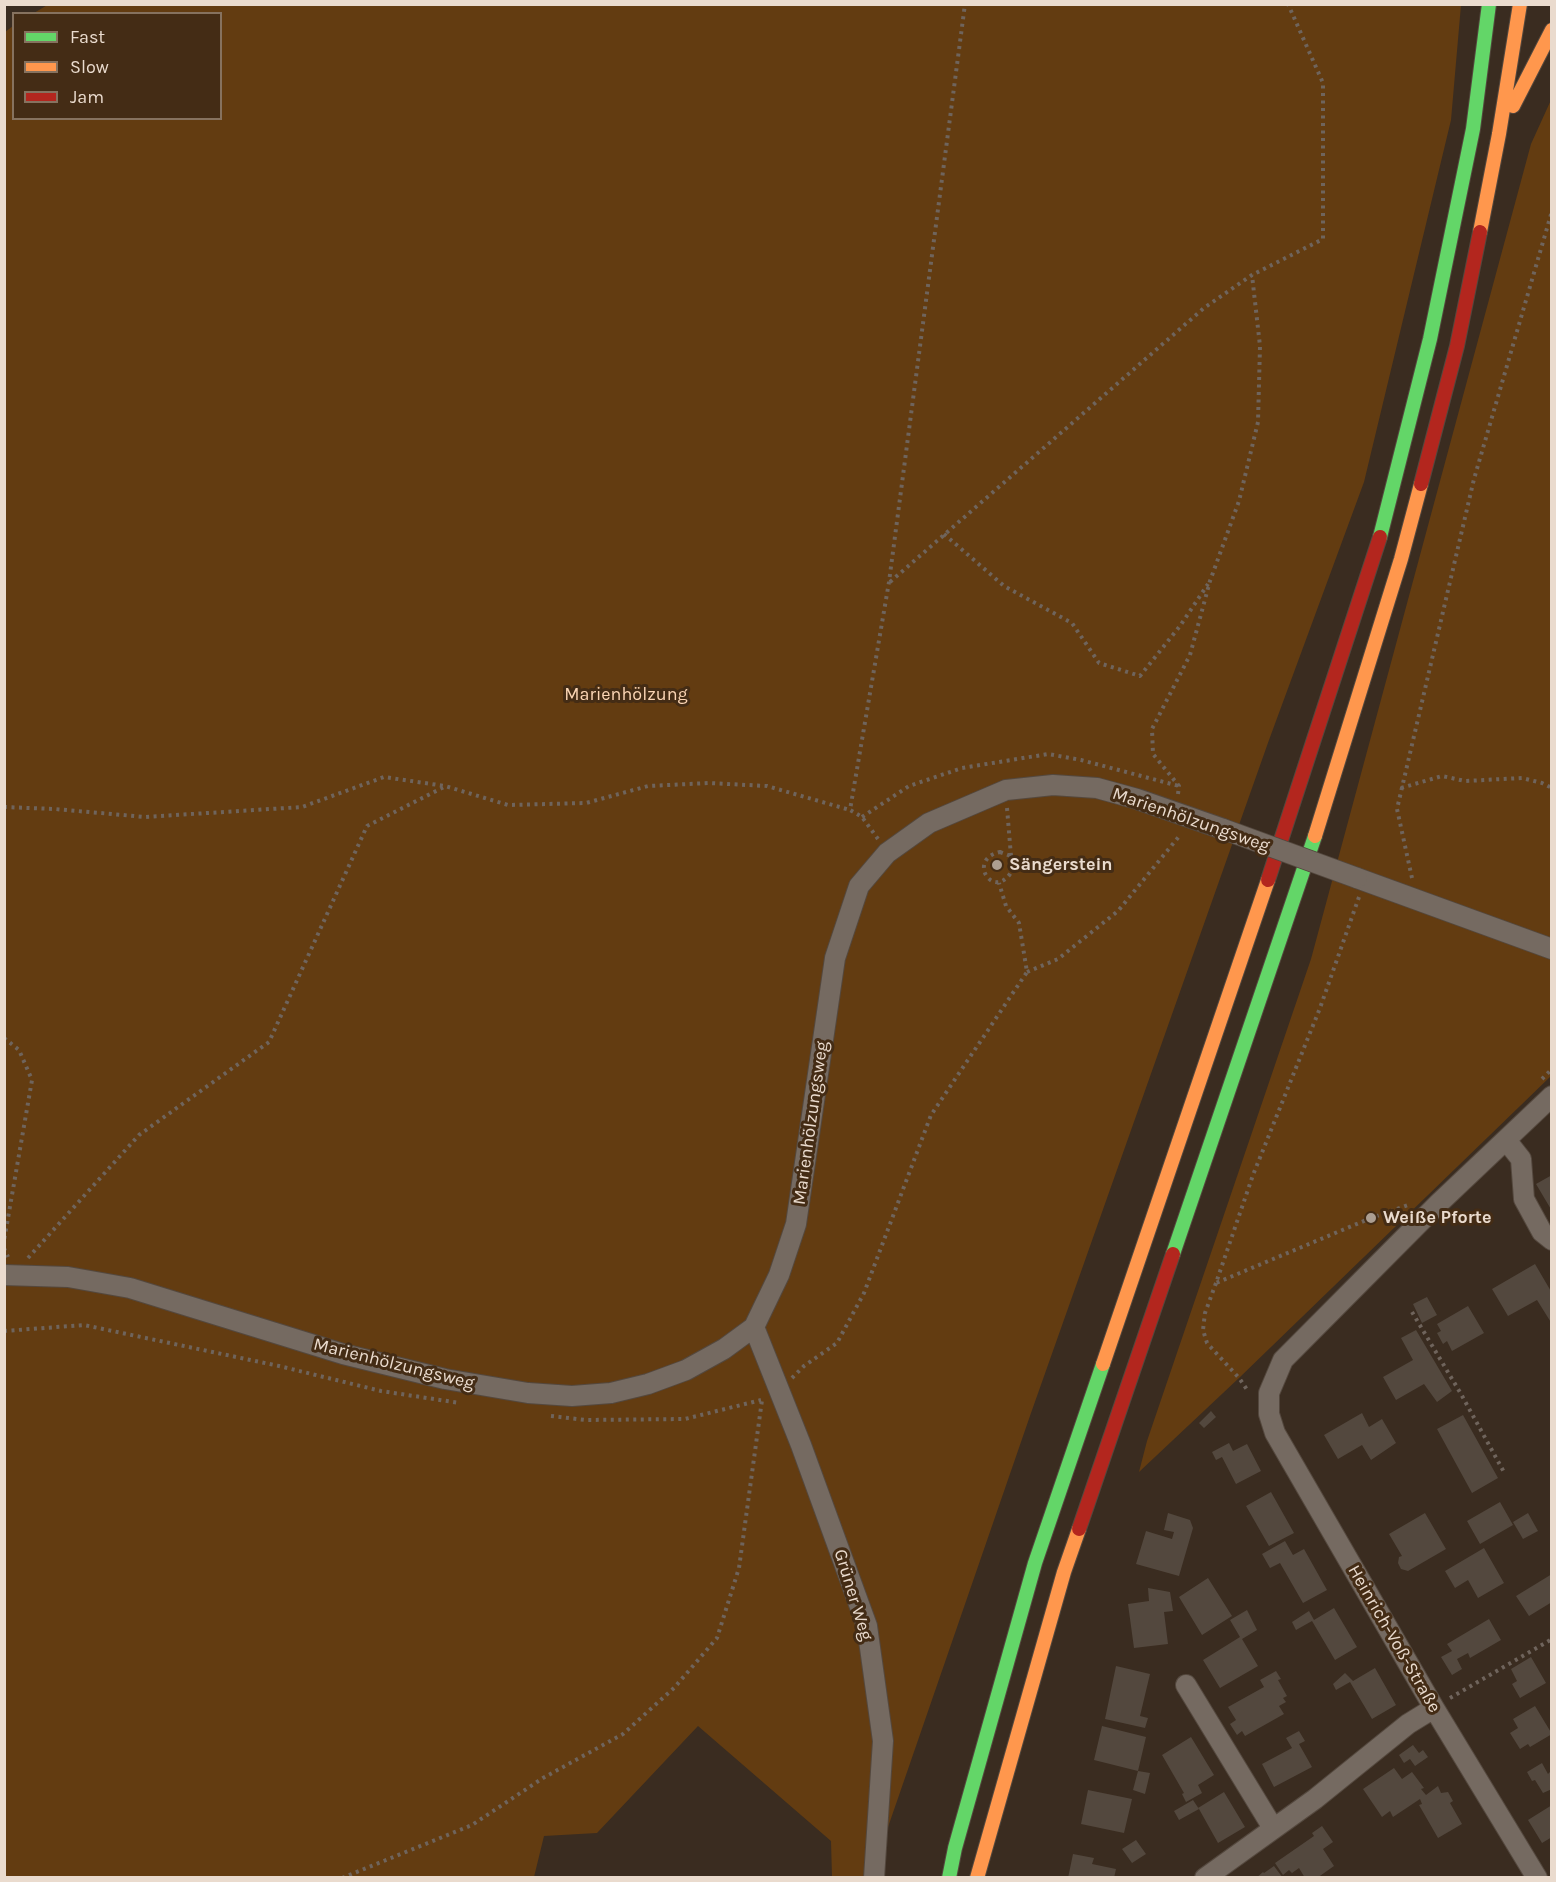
<!DOCTYPE html>
<html>
<head>
<meta charset="utf-8">
<style>
	body { margin:0 }
	#map { position:relative; width:1556px; height:1882px; overflow:hidden; background:#3a2c20; font-family:Karla,sans-serif }
	canvas { display:block }
	.frame { position:absolute; inset:0; border:6px solid #eadbce; pointer-events:none }
	.legend { position:absolute; left:12px; top:12px; width:210px; height:108px; box-sizing:border-box; background:#442c15; border:2px solid #86725f; margin:0; padding:8px 10px; list-style:none; font-size:18px; color:#eadbce }
	.legend li { display:flex; align-items:center; gap:12px; height:30px }
	.legend b { width:30px; border:2px solid #86725f }
</style>
</head>
<body>
<div id="map">
<canvas width="1556" height="1882"></canvas>
<div class="frame"></div>
<ul class="legend">
<li><b style="height:8px;background:#63d668"></b>Fast</li>
<li><b style="height:8px;background:#ff974d"></b>Slow</li>
<li><b style="height:8px;background:#b3261e"></b>Jam</li>
</ul>
</div>
<script>
const ctx = document.querySelector('canvas').getContext('2d');
ctx.lineJoin = 'round';
function fillPath(path, color) {
  ctx.fillStyle = color;
  ctx.fill(path, 'evenodd');
}
function strokePath(path, color, width, dash) {
  ctx.strokeStyle = color;
  ctx.lineWidth = width;
  ctx.lineCap = dash ? 'butt' : 'round';
  ctx.setLineDash(dash || []);
  ctx.stroke(path);
}
function drawText(font, color, halo, rows, align = 'center') {
  ctx.font = font + ' Karla,sans-serif';
  ctx.lineWidth = 6;
  ctx.setLineDash([]);
  ctx.textBaseline = 'middle';
  ctx.strokeStyle = halo;
  ctx.fillStyle = color;
  for (const [text, x, y, turn = 0] of rows) {
    ctx.save();
    ctx.translate(x, y);
    ctx.rotate((+turn || 0) * Math.PI / 180);
    ctx.textAlign = isNaN(turn) ? turn : align;
    if (halo) ctx.strokeText(text, 0, 0);
    ctx.fillText(text, 0, 0);
    ctx.restore();
  }
}
const green = new Path2D(`
	M 49,4 L 1461,5 L 1451,120 L 1364,482 L 1269,740 L 1031,1413 L 887,1830 L 873,1877 L 832,1877 L 831,1841 L 698,1726 L 597,1833 L 544,1836 L 534,1877 L 5,1878 L 5,32 L 13,26 L 14,118 L 220,118 L 220,14 L 34,13 Z
	M 1551,100 L 1551,1076 L 1239,1378 L 1139,1472 L 1147,1441 L 1311,959 L 1531,144 Z`);
const building = new Path2D(`
	M 1552,1175 L 1552,1211 L 1536,1184 Z
	M 1535,1264 L 1552,1293 L 1552,1324 L 1537,1300 L 1508,1316 L 1492,1289 Z
	M 1427,1297 L 1437,1315 L 1422,1323 L 1413,1304 Z
	M 1468,1306 L 1484,1333 L 1452,1351 L 1447,1341 L 1443,1344 L 1437,1333 L 1441,1331 L 1437,1324 Z
	M 1416,1330 L 1452,1391 L 1437,1402 L 1424,1384 L 1396,1400 L 1383,1377 L 1413,1360 L 1401,1338 Z
	M 1211,1411 L 1216,1417 L 1204,1428 L 1199,1423 Z
	M 1362,1413 L 1369,1427 L 1382,1419 L 1396,1443 L 1371,1460 L 1362,1445 L 1338,1459 L 1324,1435 Z
	M 1463,1415 L 1498,1478 L 1472,1493 L 1437,1429 Z
	M 1229,1443 L 1233,1451 L 1247,1444 L 1261,1471 L 1236,1484 L 1222,1457 L 1216,1460 L 1212,1452 Z
	M 1271,1492 L 1294,1533 L 1269,1546 L 1246,1506 Z
	M 1500,1502 L 1513,1525 L 1480,1544 L 1467,1521 Z
	M 1168,1513 L 1190,1520 L 1193,1528 L 1179,1576 L 1136,1564 L 1146,1531 L 1172,1539 L 1174,1532 L 1164,1530 Z
	M 1425,1513 L 1446,1549 L 1408,1571 L 1401,1569 L 1398,1563 L 1399,1557 L 1402,1556 L 1389,1534 Z
	M 1528,1513 L 1538,1531 L 1523,1539 L 1513,1522 Z
	M 1285,1541 L 1293,1555 L 1304,1549 L 1327,1590 L 1303,1603 L 1280,1563 L 1270,1568 L 1262,1554 Z
	M 1484,1548 L 1504,1583 L 1478,1598 L 1468,1580 L 1455,1588 L 1445,1571 Z
	M 1552,1574 L 1552,1602 L 1529,1616 L 1516,1596 Z
	M 1208,1578 L 1232,1616 L 1202,1635 L 1179,1597 Z
	M 1148,1588 L 1170,1592 L 1173,1611 L 1164,1612 L 1168,1644 L 1134,1648 L 1128,1604 L 1149,1601 Z
	M 1334,1608 L 1357,1647 L 1335,1660 L 1312,1621 L 1296,1630 L 1292,1622 L 1309,1611 L 1314,1620 Z
	M 1247,1610 L 1257,1630 L 1242,1639 L 1258,1666 L 1220,1688 L 1203,1660 L 1240,1637 L 1230,1620 Z
	M 1489,1619 L 1501,1640 L 1470,1658 L 1468,1653 L 1457,1659 L 1462,1669 L 1452,1675 L 1441,1657 L 1452,1651 L 1447,1644 Z
	M 1531,1657 L 1546,1683 L 1520,1698 L 1512,1684 L 1517,1681 L 1511,1669 Z
	M 1116,1666 L 1150,1674 L 1140,1716 L 1148,1718 L 1145,1728 L 1105,1719 Z
	M 1375,1668 L 1396,1705 L 1372,1719 L 1350,1682 L 1336,1690 L 1333,1684 L 1345,1673 L 1353,1681 Z
	M 1276,1671 L 1281,1679 L 1278,1680 L 1287,1696 L 1283,1698 L 1286,1702 L 1279,1706 L 1284,1714 L 1245,1736 L 1242,1731 L 1237,1735 L 1230,1724 L 1236,1720 L 1228,1707 L 1264,1687 L 1260,1680 Z
	M 1535,1706 L 1552,1734 L 1530,1747 L 1528,1744 L 1520,1749 L 1510,1733 L 1518,1728 L 1513,1719 Z
	M 1102,1726 L 1146,1737 L 1138,1771 L 1150,1773 L 1145,1794 L 1133,1790 L 1138,1771 L 1094,1760 Z
	M 1299,1731 L 1305,1741 L 1299,1744 L 1312,1767 L 1274,1787 L 1262,1764 L 1292,1748 L 1286,1738 Z
	M 1191,1737 L 1214,1775 L 1198,1785 L 1202,1793 L 1186,1802 L 1182,1794 L 1184,1793 L 1162,1755 Z
	M 1413,1745 L 1419,1753 L 1423,1750 L 1428,1757 L 1415,1766 L 1410,1759 L 1404,1763 L 1399,1755 Z
	M 1542,1763 L 1548,1774 L 1550,1772 L 1552,1776 L 1552,1789 L 1543,1793 L 1535,1780 L 1532,1781 L 1527,1772 Z
	M 1394,1768 L 1402,1779 L 1412,1772 L 1424,1788 L 1421,1789 L 1426,1795 L 1438,1786 L 1441,1793 L 1448,1792 L 1453,1801 L 1450,1803 L 1462,1824 L 1438,1838 L 1419,1805 L 1422,1804 L 1420,1799 L 1393,1817 L 1390,1811 L 1382,1817 L 1363,1789 Z
	M 1088,1790 L 1132,1799 L 1124,1833 L 1081,1824 Z
	M 1224,1792 L 1245,1827 L 1218,1843 L 1199,1809 L 1179,1820 L 1174,1811 L 1193,1800 L 1199,1809 L 1198,1808 Z
	M 1552,1805 L 1552,1837 L 1542,1843 L 1528,1820 Z
	M 1322,1826 L 1333,1842 L 1323,1849 L 1334,1866 L 1317,1878 L 1305,1878 L 1299,1868 L 1292,1873 L 1289,1870 L 1283,1875 L 1275,1863 L 1314,1836 L 1312,1833 Z
	M 1136,1840 L 1146,1854 L 1132,1863 L 1122,1849 Z
	M 1073,1854 L 1094,1858 L 1092,1864 L 1116,1869 L 1114,1878 L 1068,1878 Z
	M 1274,1866 L 1283,1878 L 1256,1878 L 1263,1872 L 1264,1873 Z`);
const path = new Path2D(`
	M 944,534 L 1004,586 L 1072,623 L 1099,663 L 1140,676 L 1180,626 L 1208,584
	M 890,582 L 1204,308 L 1252,275 L 1323,239 L 1323,83 L 1288,4
	M 1401,788 L 1442,776 L 1465,781 L 1522,778 L 1542,783 L 1552,788
	M 1178,794 L 1179,786 L 1153,754 L 1152,729 L 1190,655 L 1210,581 L 1239,501 L 1258,422 L 1260,346 L 1252,275
	M 4,807 L 55,809 L 145,817 L 302,807 L 384,777 L 445,786 L 508,805 L 586,803 L 648,786 L 708,783 L 767,786 L 850,810
	M 1007,808 L 1011,856
	M 862,817 L 909,786 L 962,768 L 1048,754 L 1081,760 L 1179,786
	M 878,839 L 862,817 L 850,810 L 889,582 L 965,4
	M 1000,852 L 1011,856 C 1013,862 1014,868 1010,874 C 992,899 967,859 1000,852 Z
	M 1412,878 L 1397,809 L 1474,479 L 1552,211
	M 1359,897 L 1320,1008 L 1253,1175 L 1216,1283 L 1371,1218 L 1408,1205
	M 1027,972 L 1058,959 L 1118,911 L 1181,834
	M 4,1038 L 19,1050 L 32,1080 L 4,1241
	M 1542,1079 L 1552,1069
	M 4,1248 L 8,1257
	M 28,1258 L 139,1135 L 269,1042 L 367,826 L 444,787
	M 1216,1283 L 1205,1313 L 1203,1330 L 1207,1343 L 1239,1378 L 1248,1391
	M 1412,1312 L 1461,1394 L 1505,1474
	M 4,1331 L 84,1325 L 279,1366 L 381,1391 L 460,1403
	M 792,1378 L 804,1366 L 837,1343 L 864,1293 L 931,1115 L 1027,972 L 1019,923 L 1006,906 L 999,883
	M 551,1416 L 586,1420 L 685,1419 L 761,1400
	M 1450,1698 L 1552,1639
	M 342,1878 L 472,1825 L 543,1778 L 623,1734 L 674,1688 L 717,1638 L 739,1568 L 762,1400`);
const street = new Path2D(`
	M 1357,878 L 1552,949
	M 1506,1140 L 1521,1159 L 1524,1199 L 1542,1232 L 1552,1240
	M 4,1275 L 68,1277 L 130,1288 L 343,1354 L 445,1379 L 528,1393 L 572,1396 L 611,1393 L 648,1384 L 686,1370 L 724,1349 L 754,1327 L 779,1275 L 796,1224 L 835,958 L 859,886 L 887,853 L 929,823 L 1006,790 L 1053,785 L 1097,788 L 1137,799 L 1223,829
	M 754,1327 L 801,1445 L 867,1626 L 883,1741 L 874,1878
	M 1186,1685 L 1273,1828
	M 1205,1878 L 1315,1799 L 1408,1724 L 1434,1708
	M 1537,1878 L 1434,1708 L 1275,1433 L 1269,1414 L 1269,1393 L 1283,1360 L 1438,1204 L 1552,1096`);
const fast = new Path2D(`
	M 1380,537 L 1430,339 L 1473,129 L 1489,4
	M 1173,1254 L 1315,836
	M 949,1878 L 955,1848 L 1035,1563 L 1103,1364`);
const slow = new Path2D(`
	M 1513,106 L 1552,30
	M 1480,232 L 1499,134 L 1520,4
	M 1315,836 L 1401,559 L 1421,484
	M 1103,1364 L 1268,880
	M 977,1878 L 1064,1572 L 1079,1529`);
const jam = new Path2D(`
	M 1421,484 L 1457,346 L 1480,232
	M 1268,880 L 1380,537
	M 1079,1529 L 1173,1254`);
const streetBridge = new Path2D(`
	M 1223,829 L 1357,878`);
const markers = [
	[997,865,6,"#ac9e91"],
	[1371,1218,6,"#ac9e91"]
];
const parkNames = [
	["Marienhölzung",626,695]
];
const streetNames = [
	["Marienhölzungsweg",1191,820,19],
	["Marienhölzungsweg",811,1123,-82],
	["Marienhölzungsweg",394,1364,14],
	["Grüner Weg",853,1595,73],
	["Heinrich-Voß-Straße",1394,1639,60]
];
const poiNames = [
	["Sängerstein",1009,865],
	["Weiße Pforte",1383,1218]
];
fillPath(green, '#633c11');
fillPath(building, '#53483e');
strokePath(street, '#54483e', 22);
strokePath(fast, '#54483e', 16);
strokePath(slow, '#54483e', 16);
strokePath(jam, '#54483e', 16);
strokePath(path, '#6f645c', 4, [3, 4.5]);
strokePath(street, '#756a61', 20);
strokePath(fast, '#63d668', 14);
strokePath(slow, '#ff974d', 14);
strokePath(jam, '#b3261e', 14);
strokePath(streetBridge, '#54483e', 22, []);
strokePath(streetBridge, '#756a61', 20);
for (const [x, y, r, color] of markers) {
  const dot = new Path2D();
  dot.arc(x, y, r, 0, 2 * Math.PI);
  ctx.fillStyle = color;
  ctx.fill(dot);
  strokePath(dot, '#442c15', 2);
}
drawText('18px', '#fbd5b4', '#442c15', parkNames);
drawText('18px', '#eadbce', '#442c15', streetNames);
drawText('bold 18px', '#eadbce', '#442c15', poiNames, 'left');
</script>
</body>
</html>
